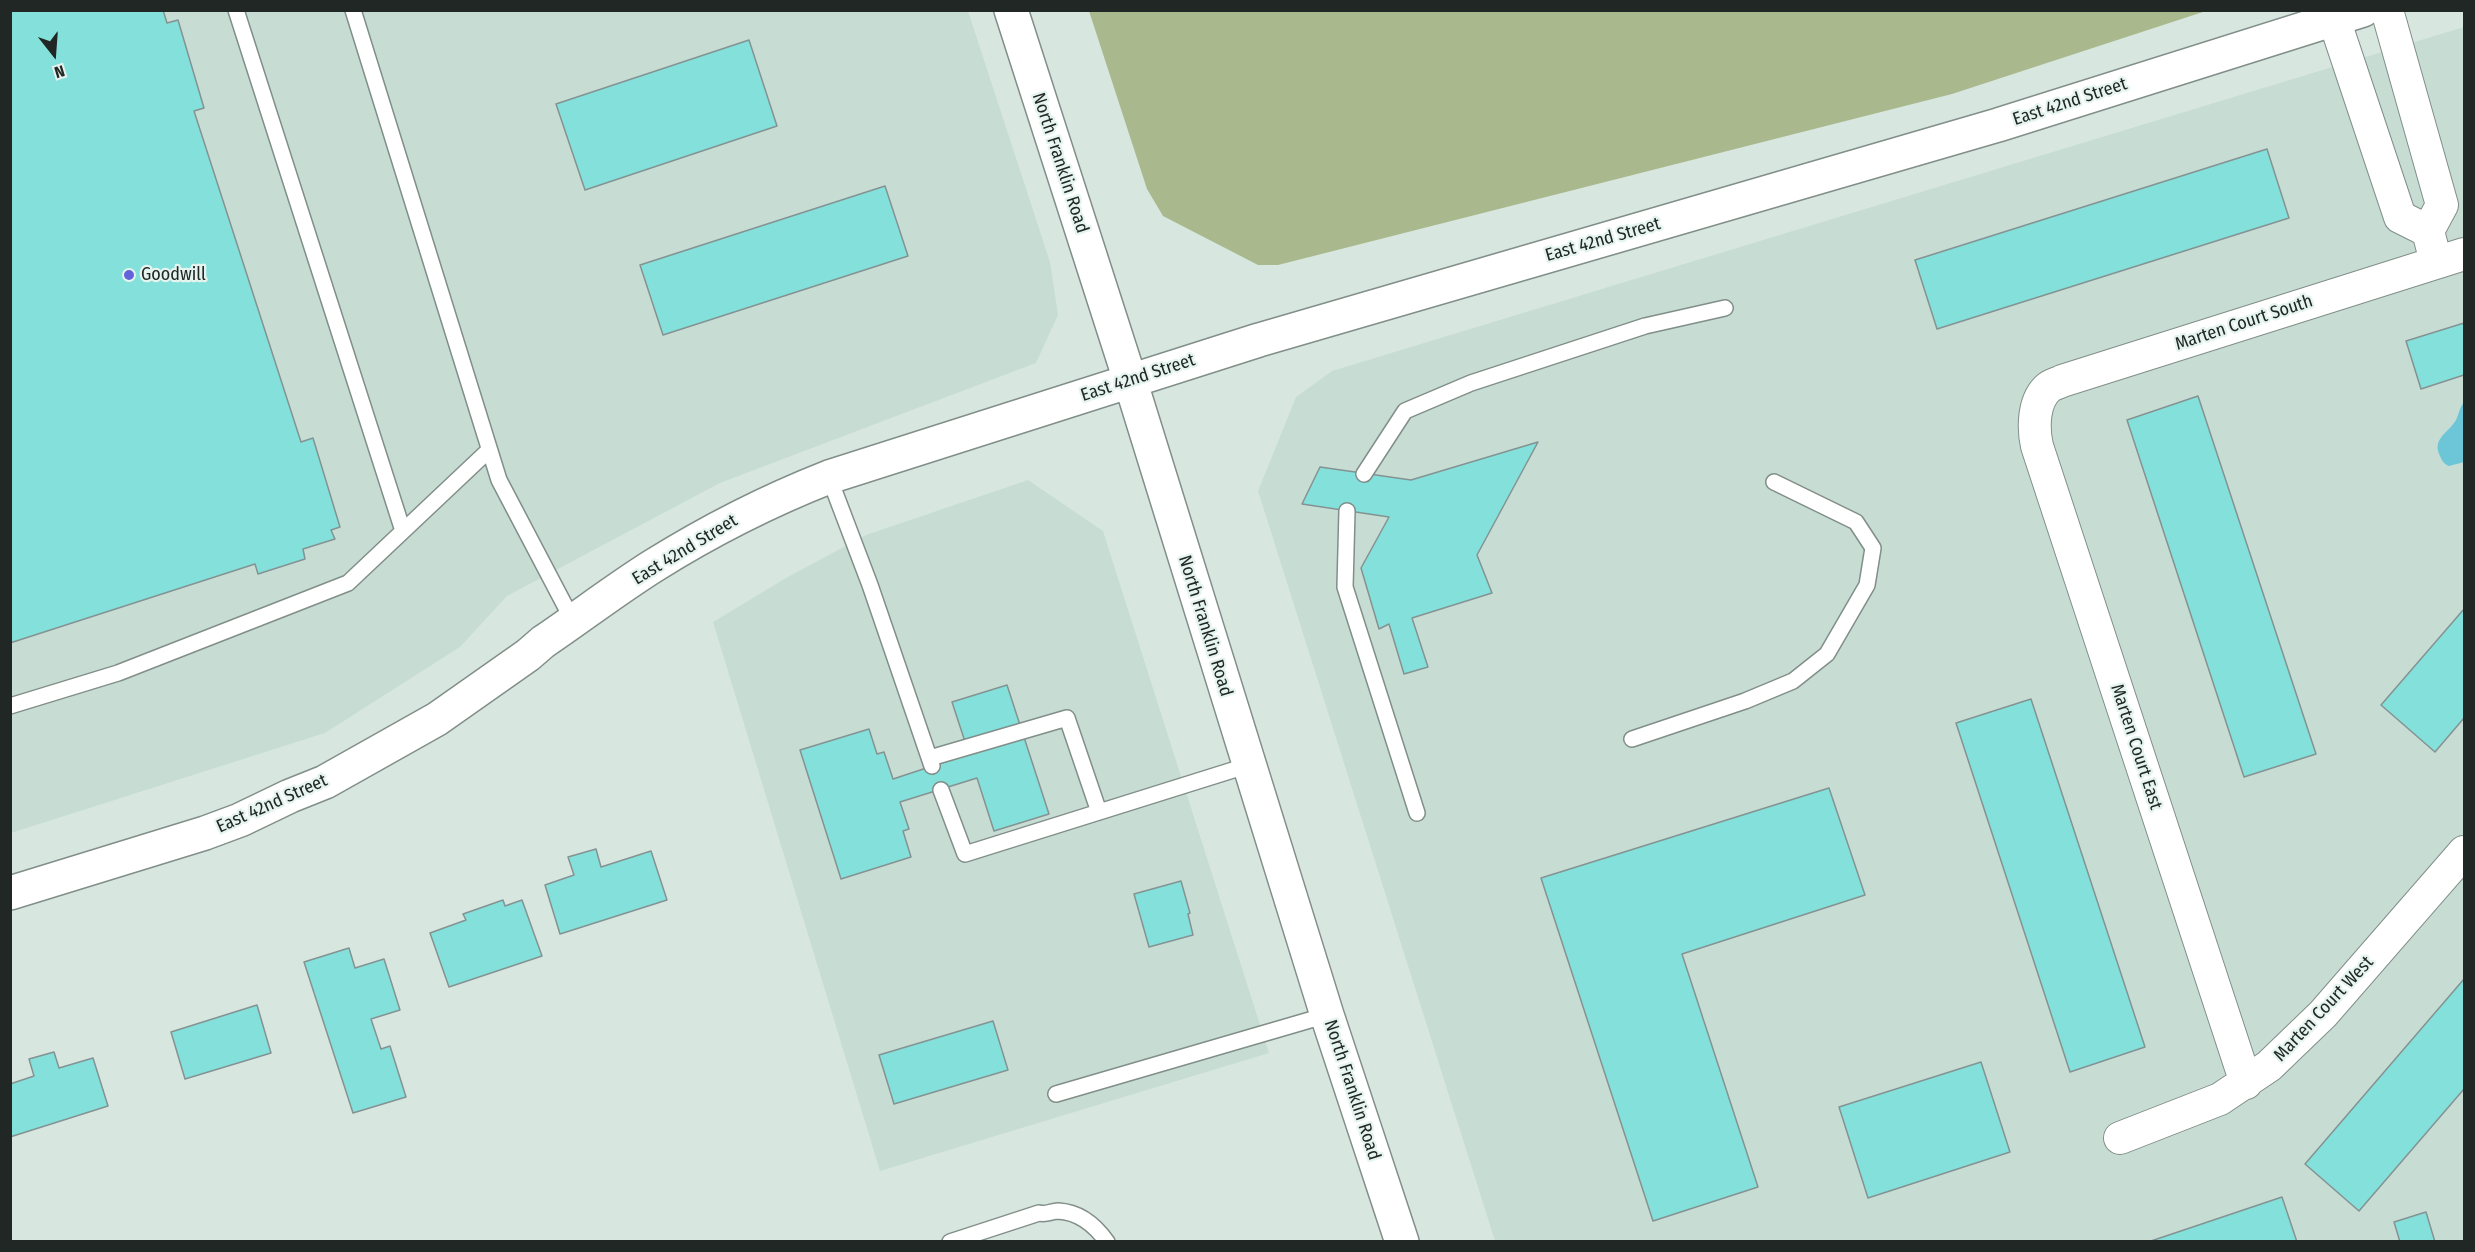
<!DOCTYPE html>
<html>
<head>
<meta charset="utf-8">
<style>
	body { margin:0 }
	#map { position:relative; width:2475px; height:1252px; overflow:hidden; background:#d8e6e0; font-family:"Fira Sans Condensed",sans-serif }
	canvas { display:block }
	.frame { position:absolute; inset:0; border:12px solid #212725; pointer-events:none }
	.north { position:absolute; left:24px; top:24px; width:60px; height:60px; -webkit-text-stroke:4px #e5f4ee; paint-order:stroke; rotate:163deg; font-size:16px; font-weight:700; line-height:24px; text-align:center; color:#212725 }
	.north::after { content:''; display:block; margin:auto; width:21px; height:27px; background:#212725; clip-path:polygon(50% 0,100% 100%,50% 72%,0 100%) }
</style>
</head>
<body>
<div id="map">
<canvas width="2475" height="1252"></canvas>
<div class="frame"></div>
<div class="north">N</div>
</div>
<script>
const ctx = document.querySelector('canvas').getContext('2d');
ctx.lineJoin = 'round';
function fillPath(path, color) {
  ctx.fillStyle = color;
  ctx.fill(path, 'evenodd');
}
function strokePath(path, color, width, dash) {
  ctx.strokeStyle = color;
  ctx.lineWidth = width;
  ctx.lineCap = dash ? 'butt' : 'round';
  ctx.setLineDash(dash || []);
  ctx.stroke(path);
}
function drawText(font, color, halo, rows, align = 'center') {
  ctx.font = font + ' "Fira Sans Condensed",sans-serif';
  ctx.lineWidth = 4.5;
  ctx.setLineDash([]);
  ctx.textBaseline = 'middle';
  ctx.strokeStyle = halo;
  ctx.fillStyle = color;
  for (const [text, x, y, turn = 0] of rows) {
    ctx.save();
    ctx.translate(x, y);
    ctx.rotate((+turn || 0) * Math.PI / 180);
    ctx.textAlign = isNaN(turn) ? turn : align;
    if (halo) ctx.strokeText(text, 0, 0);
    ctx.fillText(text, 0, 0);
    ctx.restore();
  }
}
const built = new Path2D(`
	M 11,11 L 968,11 L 1050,262 L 1058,315 L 1036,363 L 720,483 L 507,596 L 460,647 L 325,733 L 11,833 Z
	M 2464,27 L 2464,1241 L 1495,1241 L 1258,491 L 1296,397 L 1332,371 Z
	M 1028,480 L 1103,531 L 1269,1053 L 880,1171 L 713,622 L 786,578 L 866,535 Z`);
const green = new Path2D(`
	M 1089,11 L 1089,10 L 2206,11 L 1952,94 L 1278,265 L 1258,265 L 1163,216 L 1147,189 Z`);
const water = new Path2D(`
	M 2464,402 L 2464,462 L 2449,466 C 2444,464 2442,461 2440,456 C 2432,440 2446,434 2454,423 C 2459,417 2458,410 2464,402 Z`);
const building = new Path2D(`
	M 10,10 L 163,10 L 167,23 L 178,20 L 204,108 L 194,111 L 301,442 L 313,438 L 340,527 L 331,530 L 335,539 L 303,549 L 305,559 L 258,574 L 255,564 L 10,643 Z
	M 749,40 L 777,126 L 585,190 L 556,104 Z
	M 2267,149 L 2289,218 L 1937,329 L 1915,260 Z
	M 885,186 L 908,256 L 663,335 L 640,265 Z
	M 2464,323 L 2464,375 L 2421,389 L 2406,341 Z
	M 2198,396 L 2316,754 L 2244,777 L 2127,420 Z
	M 1538,442 L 1477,555 L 1492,593 L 1412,618 L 1428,667 L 1404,674 L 1389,624 L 1379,629 L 1361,568 L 1389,517 L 1302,504 L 1320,467 L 1411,480 Z
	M 2464,609 L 2464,718 L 2435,752 L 2381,705 Z
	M 1007,685 L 1049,814 L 994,831 L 977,778 L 900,802 L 909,829 L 903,831 L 911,857 L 841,879 L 800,750 L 869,729 L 877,754 L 884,752 L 893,779 L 969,754 L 952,702 Z
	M 2031,699 L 2145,1047 L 2070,1072 L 1956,723 Z
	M 1829,788 L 1865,895 L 1682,954 L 1758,1187 L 1653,1221 L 1541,878 Z
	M 596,849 L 601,867 L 651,851 L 667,900 L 560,934 L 545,885 L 574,875 L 568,857 Z
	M 1181,881 L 1190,913 L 1188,914 L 1193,935 L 1149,947 L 1134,894 Z
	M 503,900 L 505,906 L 522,900 L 542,956 L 449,987 L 430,933 L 466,920 L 463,914 Z
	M 349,948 L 355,968 L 384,959 L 400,1010 L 371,1019 L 381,1049 L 390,1046 L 406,1097 L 353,1113 L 304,962 Z
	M 2464,979 L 2464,1089 L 2359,1211 L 2305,1164 Z
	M 257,1005 L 271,1053 L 185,1079 L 171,1032 Z
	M 993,1021 L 1008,1070 L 894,1104 L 879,1055 Z
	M 54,1052 L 59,1068 L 93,1058 L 108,1106 L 10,1137 L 10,1084 L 34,1076 L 29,1059 Z
	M 1981,1062 L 2010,1152 L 1868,1198 L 1839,1107 Z
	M 2282,1197 L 2297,1242 L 2148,1242 Z
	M 2426,1212 L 2435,1242 L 2400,1242 L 2394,1222 Z`);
const lane = new Path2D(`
	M 236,10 L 403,531
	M 353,10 L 499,480 L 573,621
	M 1364,474 L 1405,411 L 1471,383 L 1645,326 L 1725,308
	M 829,477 L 870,585 L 932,766
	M 1347,511 L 1345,587 L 1417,813
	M 10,706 L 118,673 L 348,583 L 489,450
	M 1632,739 L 1745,701 L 1793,681 L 1827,654 L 1867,585 L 1873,548 L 1856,522 L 1774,482
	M 930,758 L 1067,718 L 1099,812
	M 941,790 L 965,854 L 1249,765
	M 1056,1094 L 1327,1015
	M 950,1242 L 1039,1213 C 1047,1215 1051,1211 1058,1211 C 1079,1212 1095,1225 1107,1242`);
const street = new Path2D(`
	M 2387,10 L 2442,205 L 2428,231 L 2436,262
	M 2334,19 L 2400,217 L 2428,231
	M 2246,1083 L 2037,446 C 2033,428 2033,400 2049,387 C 2053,384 2059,383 2062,381 L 2464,254
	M 2120,1138 L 2220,1099 L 2269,1066 L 2323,1014 L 2464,852`);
const secondary = new Path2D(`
	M 1011,10 L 1130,380 L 1327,1015 L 1402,1242
	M 10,893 L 205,833 L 240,820 L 290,796 L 325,782 L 437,719 L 528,655 L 543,642 C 580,617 615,590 653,566 C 709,531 768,501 829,477 L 1259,340 L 1998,125 L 2363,10`);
const markers = [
	[129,275,6,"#6363dc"]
];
const streetNames = [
	["East 42nd Street",2070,102,-18],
	["North Franklin Road",1060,163,72],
	["East 42nd Street",1603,240,-16],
	["Marten Court South",2244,323,-18],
	["East 42nd Street",1138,378,-18],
	["East 42nd Street",685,550,-31],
	["North Franklin Road",1205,626,73],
	["Marten Court East",2136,747,72],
	["East 42nd Street",272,804,-24],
	["Marten Court West",2324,1009,-47],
	["North Franklin Road",1352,1090,72]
];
const poiNames = [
	["Goodwill",141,275]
];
fillPath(built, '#c7ddd4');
fillPath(green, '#a9b98d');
fillPath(water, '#6cc6d8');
fillPath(building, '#83e0db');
strokePath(building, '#849392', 1.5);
strokePath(lane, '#818e89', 18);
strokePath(street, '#818e89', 34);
strokePath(secondary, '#818e89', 36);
strokePath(lane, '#fff', 15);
strokePath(street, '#fff', 32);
strokePath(secondary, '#fff', 33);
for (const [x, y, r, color] of markers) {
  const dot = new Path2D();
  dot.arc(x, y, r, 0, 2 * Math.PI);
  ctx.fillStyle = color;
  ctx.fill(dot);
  strokePath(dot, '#e5f4ee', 2);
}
drawText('18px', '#212725', '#e5f4ee', streetNames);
drawText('18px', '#212725', '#e5f4ee', poiNames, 'left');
</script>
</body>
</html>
